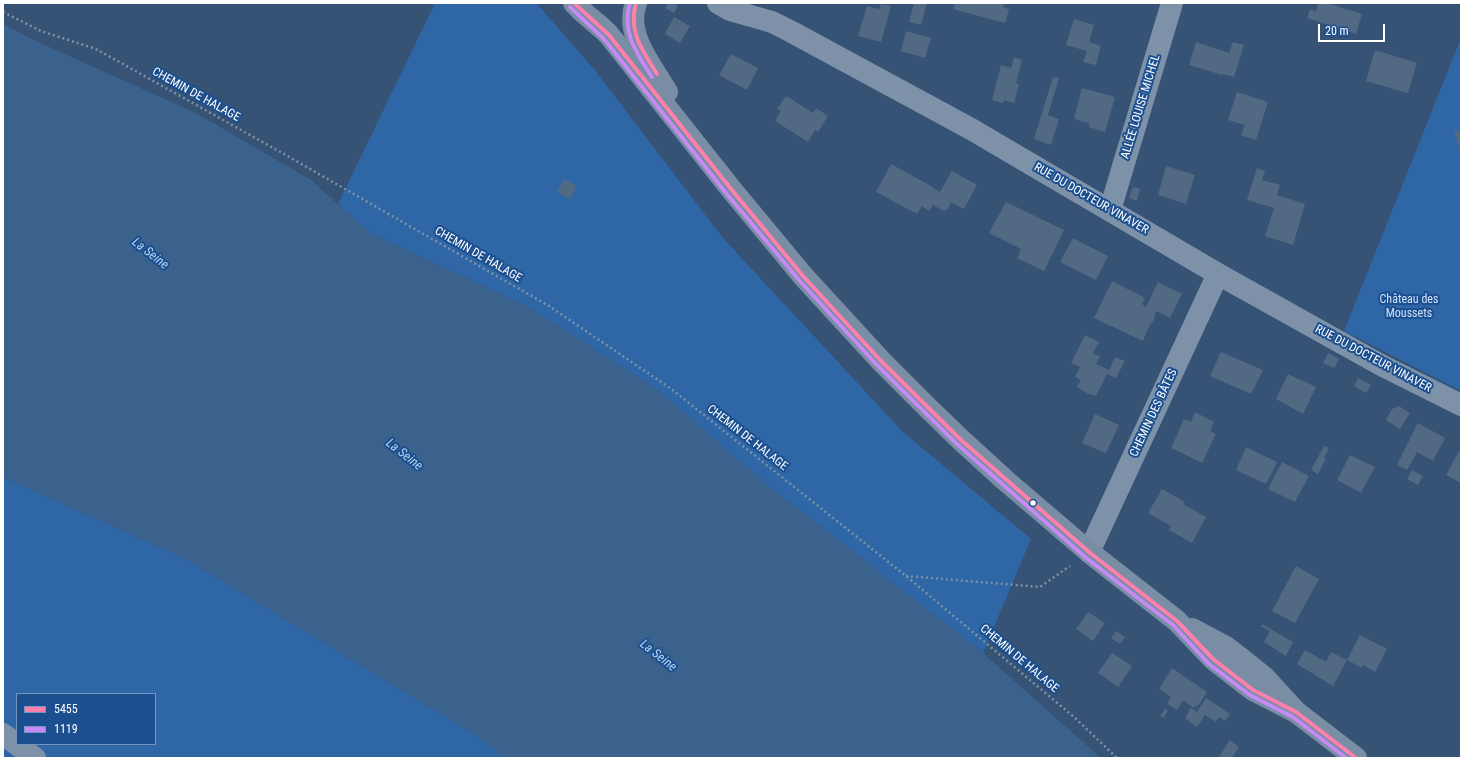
<!DOCTYPE html>
<html>
<head>
<meta charset="utf-8">
<style>
	body { margin:0 }
	#map { position:relative; width:1464px; height:761px; overflow:hidden; background:#365274; font-family:"Roboto Condensed",sans-serif }
	canvas { display:block }
	.frame { position:absolute; inset:0; border:4px solid #fff; pointer-events:none }
	.legend { position:absolute; left:16px; top:693px; width:140px; height:52px; box-sizing:border-box; background:#1b4f8f; border:1px solid #7695bc; margin:0; padding:5px 7px; list-style:none; font-size:12px; color:#fff }
	.legend li { display:flex; align-items:center; gap:8px; height:20px }
	.legend b { width:20px; border:1px solid #7695bc }
	.scale { position:absolute; left:1318px; top:24px; width:67px; height:18px; box-sizing:border-box; border:2px solid #fff; border-top:0; padding-left:5px; font-size:12px; line-height:14px; white-space:nowrap; color:#fff; -webkit-text-stroke:3px #1b4f8f; paint-order:stroke }
</style>
</head>
<body>
<div id="map">
<canvas width="1464" height="761"></canvas>
<div class="frame"></div>
<ul class="legend">
<li><b style="height:5px;background:#ff80ac"></b>5455</li>
<li><b style="height:5px;background:#c78af5"></b>1119</li>
</ul>
<div class="scale">20 m</div>
</div>
<script>
const ctx = document.querySelector('canvas').getContext('2d');
ctx.lineJoin = 'round';
function fillPath(path, color) {
  ctx.fillStyle = color;
  ctx.fill(path, 'evenodd');
}
function strokePath(path, color, width, dash) {
  ctx.strokeStyle = color;
  ctx.lineWidth = width;
  ctx.lineCap = dash ? 'butt' : 'round';
  ctx.setLineDash(dash || []);
  ctx.stroke(path);
}
function drawText(font, color, halo, rows, align = 'center') {
  ctx.font = font + ' "Roboto Condensed",sans-serif';
  ctx.lineWidth = 4;
  ctx.setLineDash([]);
  ctx.textBaseline = 'middle';
  ctx.strokeStyle = halo;
  ctx.fillStyle = color;
  for (const [text, x, y, turn = 0] of rows) {
    ctx.save();
    ctx.translate(x, y);
    ctx.rotate((+turn || 0) * Math.PI / 180);
    ctx.textAlign = isNaN(turn) ? turn : align;
    if (halo) ctx.strokeText(text, 0, 0);
    ctx.fillText(text, 0, 0);
    ctx.restore();
  }
}
const green = new Path2D(`
	M 435,3 L 536,3 L 594,69 L 723,238 L 903,432 L 1031,539 L 983,653 L 760,479 L 658,390 L 530,308 L 370,233 L 338,204 Z
	M 1461,38 L 1461,391 L 1344,331 Z
	M 3,477 L 186,559 L 477,736 L 505,758 L 3,758 ZM 17,694 L 155,694 L 155,744 L 17,744 Z`);
const water = new Path2D(`
	M 3,24 L 36,41 L 196,113 L 311,180 L 370,233 L 530,308 L 658,390 L 760,479 L 983,653 L 1101,758 L 505,758 L 477,736 L 186,559 L 3,477 Z`);
const building = new Path2D(`
	M 668,3 L 673,3 L 678,6 L 674,13 L 665,8 Z
	M 914,3 L 927,3 L 921,25 L 909,22 Z
	M 955,3 L 1004,3 L 1003,7 L 1009,9 L 1005,23 L 953,9 Z
	M 1318,3 L 1327,3 L 1362,14 L 1356,34 L 1307,18 L 1310,9 L 1316,11 Z
	M 881,4 L 891,6 L 881,42 L 858,36 L 867,6 L 879,9 Z
	M 674,17 L 690,26 L 680,43 L 665,34 Z
	M 1074,19 L 1094,25 L 1089,42 L 1101,46 L 1096,65 L 1083,62 L 1087,51 L 1066,45 Z
	M 906,31 L 931,38 L 925,58 L 901,51 Z
	M 1196,42 L 1229,53 L 1233,42 L 1244,45 L 1234,77 L 1223,74 L 1222,75 L 1189,65 Z
	M 1375,50 L 1417,63 L 1408,93 L 1366,81 Z
	M 731,54 L 758,68 L 747,90 L 719,75 Z
	M 1014,57 L 1022,60 L 1016,83 L 1019,84 L 1014,103 L 1004,100 L 1003,103 L 992,100 L 1001,65 L 1011,68 Z
	M 1053,77 L 1059,78 L 1048,115 L 1059,119 L 1051,145 L 1034,139 Z
	M 1082,88 L 1115,97 L 1105,132 L 1089,127 L 1089,123 L 1074,119 Z
	M 1237,92 L 1268,102 L 1256,140 L 1241,135 L 1245,125 L 1228,120 Z
	M 786,96 L 813,113 L 816,108 L 828,116 L 818,132 L 815,130 L 808,142 L 775,121 L 781,111 L 777,109 Z
	M 1461,129 L 1461,155 L 1454,132 Z
	M 891,164 L 933,187 L 933,188 L 940,192 L 952,171 L 977,185 L 964,209 L 951,202 L 948,209 L 944,211 L 933,205 L 929,211 L 922,206 L 917,214 L 876,192 Z
	M 1166,166 L 1195,175 L 1186,204 L 1158,195 Z
	M 1257,168 L 1265,171 L 1262,180 L 1280,185 L 1277,195 L 1305,204 L 1293,245 L 1265,236 L 1274,208 L 1247,200 Z
	M 564,179 L 577,186 L 570,199 L 557,192 Z
	M 1133,187 L 1140,189 L 1137,201 L 1129,198 Z
	M 1006,202 L 1064,230 L 1044,271 L 1017,258 L 1021,249 L 989,233 Z
	M 1073,238 L 1108,256 L 1096,280 L 1060,262 Z
	M 1112,281 L 1145,298 L 1142,304 L 1146,307 L 1158,282 L 1182,294 L 1170,318 L 1156,311 L 1154,320 L 1148,328 L 1143,341 L 1094,318 Z
	M 1085,335 L 1099,342 L 1093,353 L 1100,357 L 1096,364 L 1109,370 L 1115,357 L 1125,361 L 1116,378 L 1107,374 L 1096,396 L 1091,394 L 1090,395 L 1077,387 L 1081,380 L 1075,377 L 1080,367 L 1071,363 Z
	M 1221,352 L 1263,370 L 1251,394 L 1210,376 Z
	M 1328,353 L 1339,359 L 1334,368 L 1323,363 Z
	M 1288,374 L 1316,387 L 1303,414 L 1276,399 Z
	M 1358,378 L 1371,385 L 1366,393 L 1354,386 Z
	M 1399,406 L 1410,413 L 1400,429 L 1386,420 L 1392,409 Z
	M 1195,412 L 1214,422 L 1210,431 L 1216,434 L 1202,463 L 1171,448 L 1184,419 L 1191,422 Z
	M 1095,414 L 1119,425 L 1106,453 L 1082,443 Z
	M 1418,423 L 1445,438 L 1433,461 L 1417,452 L 1407,470 L 1397,465 Z
	M 1324,446 L 1329,448 L 1324,458 L 1326,459 L 1318,474 L 1311,470 Z
	M 1246,447 L 1277,462 L 1266,484 L 1236,470 Z
	M 1459,451 L 1461,452 L 1461,483 L 1446,475 Z
	M 1350,455 L 1375,467 L 1361,493 L 1337,480 Z
	M 1282,462 L 1309,476 L 1295,502 L 1268,489 Z
	M 1412,470 L 1423,476 L 1418,485 L 1407,479 Z
	M 1162,489 L 1185,502 L 1183,504 L 1206,517 L 1192,543 L 1169,530 L 1171,526 L 1148,513 Z
	M 1296,566 L 1319,579 L 1295,623 L 1272,611 Z
	M 1088,612 L 1105,623 L 1093,641 L 1076,629 Z
	M 1262,624 L 1293,642 L 1286,656 L 1264,642 L 1270,631 L 1261,626 Z
	M 1116,631 L 1125,637 L 1120,644 L 1111,638 Z
	M 1360,635 L 1387,649 L 1375,672 L 1363,665 L 1362,668 L 1347,660 Z
	M 1305,650 L 1326,662 L 1331,652 L 1347,660 L 1333,686 L 1297,664 Z
	M 1112,653 L 1132,666 L 1118,687 L 1098,673 Z
	M 1172,668 L 1207,692 L 1198,706 L 1196,705 L 1194,708 L 1183,700 L 1177,710 L 1167,704 L 1171,697 L 1159,689 Z
	M 1206,698 L 1230,714 L 1225,721 L 1219,717 L 1216,722 L 1205,715 L 1197,727 L 1185,718 L 1191,708 L 1197,712 Z
	M 1165,709 L 1168,710 L 1164,718 L 1160,716 Z
	M 1230,740 L 1239,747 L 1232,758 L 1218,758 Z`);
const path = new Path2D(`
	M 3,12 L 41,31 L 96,49 L 284,154 L 549,306 L 670,388 L 906,576 L 1074,717 L 1117,758
	M 906,576 L 1040,587 L 1070,566`);
const minor = new Path2D(`
	M 718,3 L 730,10 L 772,22 L 790,31 L 971,129 L 1218,274 L 1381,365 L 1461,405
	M 1110,210 L 1172,3
	M 1089,552 L 1218,274
	M 3,734 L 35,758`);
const secondary = new Path2D(`
	M 574,3 C 584,15 598,23 609,35 L 731,189 L 803,276 L 881,361 L 927,407 L 961,440 L 1006,481 L 1089,552 L 1177,621 L 1213,659 L 1253,690 L 1296,712
	M 636,3 C 624,34 652,66 667,92
	M 1192,629 L 1226,647 L 1243,660 L 1264,677 L 1296,712 L 1356,758`);
const bus1 = new Path2D(`
	M 574,3 L 609,35 L 731,189 L 803,276 L 881,361 L 961,440 L 1089,552 L 1177,621 L 1213,659 L 1253,690 L 1296,712 L 1356,758
	M 636,3 C 628,32 642,50 657,74`);
const bus2 = new Path2D(`
	M 630,3 C 621,33 637,53 652,77
	M 570,7 L 604,39 L 726,193 L 799,280 L 877,365 L 957,444 L 1085,557 L 1173,625 L 1209,664 L 1250,695 L 1293,717 L 1346,758`);
const markers = [
	[1033,503,3.5,"#fff"]
];
const streetNames = [
	["CHEMIN DE HALAGE",196,95,29],
	["ALLÉE LOUISE MICHEL",1141,107,-73],
	["RUE DU DOCTEUR VINAVER",1091,199,30],
	["CHEMIN DE HALAGE",478,255,30],
	["RUE DU DOCTEUR VINAVER",1373,359,28],
	["CHEMIN DES BÂTES",1154,413,-65],
	["CHEMIN DE HALAGE",747,438,38],
	["CHEMIN DE HALAGE",1019,659,40]
];
const parkNames = [
	["Château des",1409,300],
	["Moussets",1409,314]
];
const waterNames = [
	["La Seine",150,254,38],
	["La Seine",404,455,38],
	["La Seine",658,656,38]
];
fillPath(green, '#2f66a5');
fillPath(water, '#3b618d');
fillPath(building, '#526984');
strokePath(path, '#7d92a8', 2.5, [2, 3]);
strokePath(minor, '#7d92a8', 22);
strokePath(secondary, '#798da4', 22);
strokePath(bus1, '#ff80ac', 4);
strokePath(bus2, '#c78af5', 4);
for (const [x, y, r, color] of markers) {
  const dot = new Path2D();
  dot.arc(x, y, r, 0, 2 * Math.PI);
  ctx.fillStyle = color;
  ctx.fill(dot);
  strokePath(dot, '#1b4f8f', 1.5);
}
drawText('12px', '#fff', '#1b4f8f', streetNames);
drawText('12px', '#cfe3fa', '#1b4f8f', parkNames);
drawText('italic 13px', '#b5d3f5', '#1b4f8f', waterNames);
</script>
</body>
</html>
